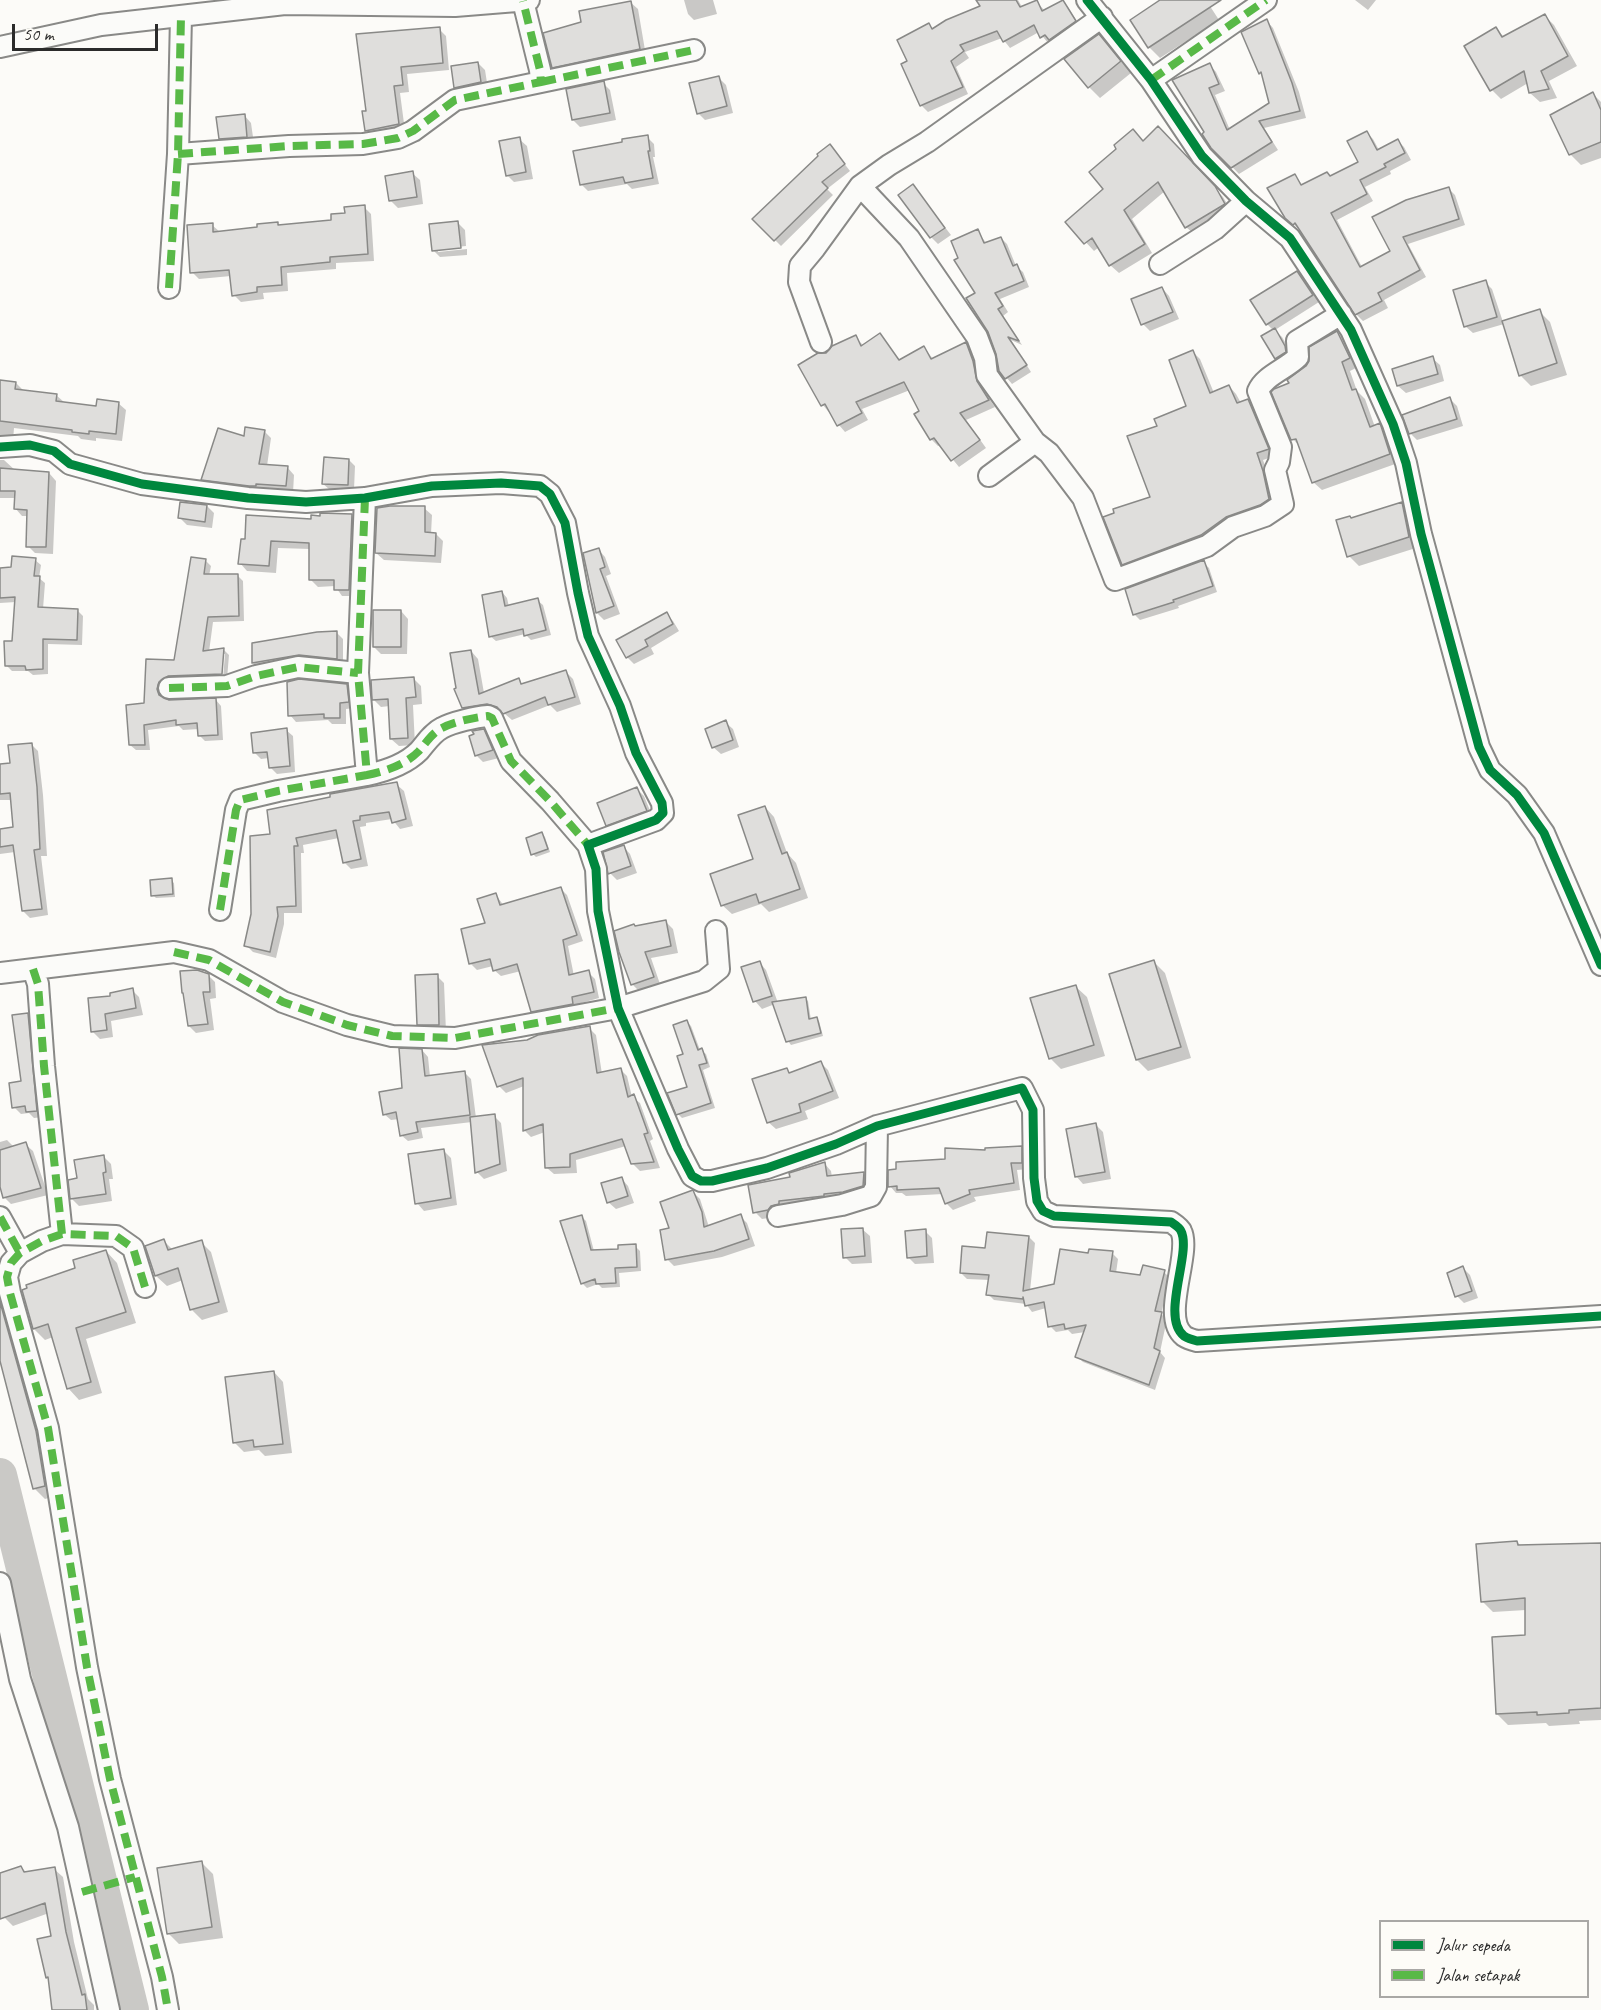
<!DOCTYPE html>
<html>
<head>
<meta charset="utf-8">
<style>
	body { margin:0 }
	#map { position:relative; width:1601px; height:2010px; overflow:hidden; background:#fcfbf8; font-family:Caveat,sans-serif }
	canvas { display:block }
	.legend { position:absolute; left:1379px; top:1920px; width:210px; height:78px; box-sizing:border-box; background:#fdfcf7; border:2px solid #a9a8a5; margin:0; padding:8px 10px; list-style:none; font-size:18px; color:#2b2b2b }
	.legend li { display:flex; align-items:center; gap:12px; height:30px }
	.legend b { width:30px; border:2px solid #a9a8a5 }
	.scale { position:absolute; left:12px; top:24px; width:146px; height:27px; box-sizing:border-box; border:3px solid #2b2b2b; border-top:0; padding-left:8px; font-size:18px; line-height:21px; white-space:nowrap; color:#2b2b2b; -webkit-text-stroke:4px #fdfcf7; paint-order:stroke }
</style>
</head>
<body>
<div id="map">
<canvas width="1601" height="2010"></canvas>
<ul class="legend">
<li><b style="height:8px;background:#00873e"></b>Jalur sepeda</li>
<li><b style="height:8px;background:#58b947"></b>Jalan setapak</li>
</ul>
<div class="scale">50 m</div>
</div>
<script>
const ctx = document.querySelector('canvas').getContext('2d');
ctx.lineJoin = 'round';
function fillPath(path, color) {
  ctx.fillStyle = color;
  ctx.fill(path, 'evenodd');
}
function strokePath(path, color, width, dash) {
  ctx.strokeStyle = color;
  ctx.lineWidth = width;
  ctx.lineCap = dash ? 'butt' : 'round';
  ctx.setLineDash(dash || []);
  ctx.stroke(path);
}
const shadow = new Path2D(`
	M 684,0 L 713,0 L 717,14 L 694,20 L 688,14 Z
	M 978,0 L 1018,0 L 1022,7 L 1036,1 L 1045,11 L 1062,1 L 1068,7 L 1081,28 L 1048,43 L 1039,32 L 1010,48 L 1002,38 L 965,52 L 969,58 L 956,67 L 968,94 L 928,112 L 921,105 L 909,62 L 929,25 L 934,30 L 982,7 Z
	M 1163,0 L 1206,0 L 1219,20 L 1160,58 L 1149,47 Z
	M 1355,0 L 1376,0 L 1368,10 Z
	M 630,2 L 638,9 L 646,56 L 560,74 L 553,67 L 583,23 Z
	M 1545,16 L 1554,25 L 1577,66 L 1549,81 L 1557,98 L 1540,102 L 1530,93 L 1528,83 L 1501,99 L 1492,90 L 1466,46 L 1496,29 L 1505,38 Z
	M 1267,21 L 1273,28 L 1299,92 L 1306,118 L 1264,128 L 1278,150 L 1239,174 L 1213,147 L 1206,133 L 1210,65 L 1216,72 L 1225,91 L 1215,95 L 1230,130 L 1271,104 L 1264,76 L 1260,73 Z
	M 439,29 L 446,36 L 449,70 L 407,74 L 409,92 L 400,93 L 405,131 L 373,138 L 367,131 L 364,113 L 368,112 L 358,36 Z
	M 1099,36 L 1131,73 L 1100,98 L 1089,87 Z
	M 478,63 L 485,70 L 488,89 L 463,94 L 456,87 Z
	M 718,77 L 726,85 L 733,113 L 705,120 L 698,113 Z
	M 603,83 L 610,90 L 616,120 L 580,127 L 573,120 Z
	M 1593,94 L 1601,102 L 1601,158 L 1581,165 L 1570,154 Z
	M 244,115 L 251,123 L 254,144 L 227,146 L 220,138 Z
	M 1158,129 L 1223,197 L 1232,212 L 1195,235 L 1186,227 L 1165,191 L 1132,219 L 1152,253 L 1119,273 L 1110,265 L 1099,247 L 1094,251 L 1067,222 L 1105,189 Z
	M 1367,133 L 1373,139 L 1379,150 L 1398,141 L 1404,147 L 1411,160 L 1390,171 L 1391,174 L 1365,187 L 1373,201 L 1337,220 L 1362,267 L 1392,252 L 1374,218 L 1448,188 L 1455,195 L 1465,225 L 1408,244 L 1426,277 L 1384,300 L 1388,308 L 1363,321 L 1356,314 L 1300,230 L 1293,224 L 1295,175 L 1303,186 L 1331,177 L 1360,162 Z
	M 647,137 L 654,144 L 655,157 L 653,157 L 659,184 L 632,189 L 627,184 L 588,191 L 581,184 Z
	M 519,139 L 527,146 L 533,179 L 514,182 L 507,175 Z
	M 836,153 L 850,171 L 827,189 L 833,195 L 781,246 L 754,219 Z
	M 412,173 L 420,180 L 423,204 L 398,208 L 391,201 Z
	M 913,186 L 951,235 L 938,244 L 931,237 Z
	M 364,207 L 371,214 L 374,261 L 336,263 L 336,269 L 287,273 L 288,291 L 263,293 L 264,299 L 241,302 L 234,295 L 231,276 L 199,279 L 192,272 L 212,225 L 220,232 L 259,229 L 277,224 L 280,227 L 333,221 Z
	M 458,223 L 465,230 L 466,246 L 438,249 L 438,252 L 467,249 L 467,255 L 440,257 L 433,250 Z
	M 977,231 L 987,244 L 1001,238 L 1007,244 L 1016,266 L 1023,272 L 1029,287 L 1000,299 L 1008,312 L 1003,316 L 1022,345 L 1011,340 L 1031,372 L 1012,384 L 1000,370 L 998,354 L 977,294 Z
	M 1297,273 L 1319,302 L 1275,330 L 1282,337 L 1292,354 L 1283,365 L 1276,358 L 1274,331 L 1267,324 Z
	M 1485,282 L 1492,289 L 1503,322 L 1539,311 L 1550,322 L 1567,375 L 1531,386 L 1520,375 L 1504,324 L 1473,333 L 1465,326 Z
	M 1162,288 L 1169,296 L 1179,319 L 1150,331 L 1143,324 Z
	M 1337,332 L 1345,341 L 1358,367 L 1350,371 L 1357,391 L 1365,399 L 1375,427 L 1379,425 L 1388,433 L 1398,463 L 1322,490 L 1313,482 L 1300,447 L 1293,439 L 1291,384 Z
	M 880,335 L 900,361 L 924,347 L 933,359 L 966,344 L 972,351 L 980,369 L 983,390 L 995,407 L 966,420 L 986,448 L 959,467 L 941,445 L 938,446 L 931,439 L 921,411 L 910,390 L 862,409 L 868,420 L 845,432 L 839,425 L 823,405 L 826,354 L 855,337 L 864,346 Z
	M 1193,352 L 1200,359 L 1214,393 L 1229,386 L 1236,394 L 1241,403 L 1248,400 L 1255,408 L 1275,456 L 1263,460 L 1270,480 L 1276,506 L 1131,571 L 1123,564 L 1151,498 L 1159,427 L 1188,406 Z
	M 1432,358 L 1440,365 L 1444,381 L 1406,393 L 1398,386 L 1394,370 Z
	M 0,381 L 16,383 L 23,390 L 56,395 L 64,402 L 97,407 L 118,403 L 126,410 L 122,441 L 96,438 L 96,441 L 81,439 L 78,436 L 14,428 L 13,441 L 0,445 Z
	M 1450,399 L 1457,406 L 1463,426 L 1417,440 L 1410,433 Z
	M 264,431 L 271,438 L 267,466 L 287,467 L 294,475 L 293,493 L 210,486 L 203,479 L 245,438 Z
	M 0,460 L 4,460 L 16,471 L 49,473 L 56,481 L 53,554 L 35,553 L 28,546 L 28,516 L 22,516 L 15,508 L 16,498 L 0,498 Z
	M 349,460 L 355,466 L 354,490 L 329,489 L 323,484 Z
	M 1402,504 L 1412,514 L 1419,547 L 1359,566 L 1349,556 L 1352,519 Z
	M 207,506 L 214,513 L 212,528 L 187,525 L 180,518 Z
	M 424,508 L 432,515 L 431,534 L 436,534 L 443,541 L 441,563 L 384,560 L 376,553 Z
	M 352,516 L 359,523 L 356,596 L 342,596 L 335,586 L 318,587 L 311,580 L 310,549 L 278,548 L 276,573 L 247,571 L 240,563 L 242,541 L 313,520 Z
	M 598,549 L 605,557 L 611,574 L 606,576 L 620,614 L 604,620 L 597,613 L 585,554 Z
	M 35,560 L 41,565 L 39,578 L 45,583 L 43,609 L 77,610 L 83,616 L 82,645 L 48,644 L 48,674 L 33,675 L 28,671 L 12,671 L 7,666 L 14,642 L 16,602 L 0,603 L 0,570 L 12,569 Z
	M 205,560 L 211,566 L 209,576 L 238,576 L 243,581 L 244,621 L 213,622 L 209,652 L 223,649 L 229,655 L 227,679 L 223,679 L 225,654 L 222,654 L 220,679 L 163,689 L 164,700 L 216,700 L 221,706 L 223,740 L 205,741 L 200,736 L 199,729 L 183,730 L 179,726 L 148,730 L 150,750 L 136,750 L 130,745 L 146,705 L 147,661 L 175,662 Z
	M 1203,562 L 1209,568 L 1217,592 L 1178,606 L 1179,608 L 1140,620 L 1134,614 Z
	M 502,592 L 507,598 L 509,607 L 537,600 L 543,605 L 551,635 L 531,640 L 525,634 L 496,641 L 490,636 Z
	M 401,611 L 408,619 L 407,654 L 381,654 L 374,647 Z
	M 666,614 L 673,621 L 679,631 L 651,648 L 654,654 L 634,664 L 627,657 Z
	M 336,632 L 343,639 L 343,665 L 260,670 L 253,663 Z
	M 471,651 L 478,659 L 484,693 L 518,680 L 523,685 L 566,672 L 573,679 L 581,704 L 557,712 L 550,705 L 512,720 L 505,714 L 496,711 L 471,715 L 464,707 Z
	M 414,679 L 421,686 L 422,704 L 413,705 L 415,745 L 399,746 L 391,739 L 390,706 L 381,707 L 374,700 Z
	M 346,685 L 353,692 L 354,708 L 346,709 L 346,724 L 332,724 L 328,720 L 296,722 L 290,715 Z
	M 725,722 L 733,729 L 739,747 L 721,754 L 713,747 Z
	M 286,730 L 293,736 L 295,772 L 277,774 L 270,767 L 269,758 L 261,759 L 255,753 Z
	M 483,730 L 490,738 L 499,758 L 483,762 L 476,755 Z
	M 31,744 L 38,751 L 43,795 L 47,856 L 41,856 L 48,915 L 30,918 L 23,911 L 15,852 L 0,854 L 0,830 L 14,829 L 12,800 L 0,800 L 0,765 L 11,765 Z
	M 396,784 L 404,791 L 413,826 L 400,829 L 392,819 L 366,823 L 366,826 L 360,827 L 368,866 L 351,869 L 344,862 L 339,838 L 303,845 L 304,853 L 301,853 L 302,913 L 284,913 L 284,924 L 276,958 L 253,952 L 246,945 L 272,835 Z
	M 637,789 L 644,796 L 653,818 L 614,832 L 607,825 Z
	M 765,807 L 774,817 L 787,853 L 796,863 L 808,898 L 769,912 L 761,904 L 732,914 L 722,905 L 755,860 Z
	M 542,834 L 545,837 L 550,852 L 536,857 L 533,854 Z
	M 623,846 L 630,854 L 637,873 L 617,880 L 610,873 Z
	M 171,880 L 174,883 L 175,897 L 156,898 L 153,895 Z
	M 561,889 L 567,895 L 583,941 L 568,946 L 574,976 L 588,972 L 595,979 L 599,998 L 578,1004 L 579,1010 L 539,1018 L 532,1011 L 521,971 L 501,976 L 494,970 L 493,966 L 477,970 L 470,963 L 487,924 L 496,895 L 504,906 Z
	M 666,922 L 673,929 L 678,953 L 651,958 L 660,984 L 639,991 L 632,984 L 636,928 Z
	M 759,962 L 766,970 L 778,1003 L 805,998 L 808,1001 L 811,1020 L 816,1018 L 819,1021 L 823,1036 L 791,1045 L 788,1041 L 775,1004 L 762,1009 L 755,1001 L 743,968 Z
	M 1154,962 L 1165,973 L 1191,1058 L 1148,1071 L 1137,1060 Z
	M 208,975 L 215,982 L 216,998 L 210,999 L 214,1030 L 196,1033 L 189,1026 Z
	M 437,976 L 444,983 L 446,1032 L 426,1031 L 419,1024 Z
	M 1075,986 L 1087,997 L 1105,1056 L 1061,1069 L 1050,1058 Z
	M 132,990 L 139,997 L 143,1015 L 111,1021 L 113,1037 L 100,1039 L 93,1032 L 112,998 Z
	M 28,1014 L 35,1022 L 43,1117 L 34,1118 L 29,1113 L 21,1114 L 14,1107 L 23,1082 Z
	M 687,1022 L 691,1026 L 700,1050 L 706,1054 L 710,1067 L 703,1070 L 715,1108 L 682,1118 L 678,1114 L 689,1088 L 685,1055 Z
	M 589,1028 L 596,1035 L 602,1074 L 620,1069 L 627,1076 L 632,1097 L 640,1103 L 653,1139 L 650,1141 L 660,1168 L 640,1171 L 633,1164 L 626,1146 L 576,1160 L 577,1173 L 554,1174 L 547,1168 L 545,1132 L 531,1137 L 524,1130 L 524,1086 L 506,1093 L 499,1086 L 527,1041 Z
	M 422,1050 L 428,1057 L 430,1077 L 464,1072 L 471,1079 L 476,1118 L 494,1116 L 501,1123 L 507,1171 L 484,1179 L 477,1172 L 472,1122 L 421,1128 L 423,1138 L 408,1141 L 401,1135 L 399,1119 L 391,1120 L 384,1114 L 404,1089 Z
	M 821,1063 L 828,1070 L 839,1098 L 805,1111 L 808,1119 L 776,1129 L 768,1122 L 786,1069 L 791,1074 Z
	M 1096,1125 L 1103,1132 L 1111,1179 L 1083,1184 L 1076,1176 Z
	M 7,1140 L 14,1147 L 25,1144 L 33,1151 L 48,1195 L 11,1204 L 4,1197 L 0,1185 L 0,1142 Z
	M 1021,1148 L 1028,1155 L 1028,1169 L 1017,1170 L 1020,1190 L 974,1197 L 976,1201 L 953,1210 L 946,1203 L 943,1194 L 906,1196 L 902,1193 L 896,1193 L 890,1186 L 898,1170 L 987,1152 Z
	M 444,1151 L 451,1158 L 457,1205 L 424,1211 L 417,1203 Z
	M 103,1156 L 111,1164 L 113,1179 L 109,1179 L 112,1201 L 79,1206 L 72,1199 L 70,1181 L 79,1180 Z
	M 824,1163 L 831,1171 L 832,1177 L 864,1174 L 871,1181 L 871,1191 L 775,1217 L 762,1219 L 755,1212 L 792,1178 Z
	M 621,1178 L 628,1186 L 634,1203 L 616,1209 L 608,1202 Z
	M 693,1192 L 700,1199 L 709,1227 L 740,1216 L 747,1223 L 755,1246 L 722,1257 L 674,1266 L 667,1259 L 671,1230 Z
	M 582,1217 L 586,1221 L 594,1251 L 620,1250 L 635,1246 L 640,1251 L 641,1271 L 619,1273 L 620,1287 L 602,1288 L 598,1284 L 587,1288 L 582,1283 Z
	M 862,1229 L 870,1236 L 872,1263 L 852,1264 L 845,1257 Z
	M 925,1231 L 932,1238 L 934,1263 L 915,1264 L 908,1257 Z
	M 1029,1237 L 1035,1243 L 1030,1291 L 1056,1285 L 1090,1255 L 1112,1253 L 1118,1259 L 1116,1273 L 1141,1277 L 1164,1272 L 1170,1278 L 1161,1314 L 1167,1319 L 1160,1352 L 1165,1358 L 1155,1390 L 1083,1362 L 1077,1356 L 1085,1332 L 1072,1334 L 1068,1330 L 1056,1332 L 1050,1326 L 1046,1308 L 1032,1312 L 1026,1304 L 994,1300 L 988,1294 L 990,1280 L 967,1279 L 961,1273 L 986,1250 Z
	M 163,1240 L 173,1250 L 201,1242 L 211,1252 L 228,1312 L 202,1320 L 192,1310 L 183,1280 L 167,1286 L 156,1276 L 147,1246 Z
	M 106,1251 L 117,1263 L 136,1323 L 86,1339 L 102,1393 L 79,1400 L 68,1388 L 53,1337 L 45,1340 L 34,1329 L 77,1269 Z
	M 1463,1268 L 1470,1275 L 1478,1298 L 1464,1303 L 1457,1296 Z
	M 0,1300 L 9,1309 L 55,1496 L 45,1499 L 34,1488 L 0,1354 Z
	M 274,1372 L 283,1382 L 292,1453 L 265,1456 L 259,1450 L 244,1452 L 234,1442 Z
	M 1517,1542 L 1521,1546 L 1601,1544 L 1601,1720 L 1579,1721 L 1580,1724 L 1549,1726 L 1546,1723 L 1508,1725 L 1497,1714 L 1526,1637 L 1526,1610 L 1493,1612 L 1482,1601 Z
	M 202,1863 L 213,1874 L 223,1938 L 179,1944 L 168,1933 Z
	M 21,1867 L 27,1873 L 54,1869 L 63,1877 L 74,1942 L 88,1999 L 94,2005 L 94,2010 L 54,2010 L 50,1980 L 48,1977 L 53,1937 L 49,1913 L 13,1926 L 4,1917 L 0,1905 L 0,1875 Z`);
const river = new Path2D(`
	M 0,1475 L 132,2010`);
const building = new Path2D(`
	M 976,0 L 1016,0 L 1020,7 L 1037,0 L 1042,11 L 1063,0 L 1076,21 L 1049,40 L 1045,35 L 1040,38 L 1034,25 L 1003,42 L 997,31 L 960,45 L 964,51 L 951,61 L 963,87 L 920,106 L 901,64 L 907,61 L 897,40 L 929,23 L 932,29 L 946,20 L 980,6 Z
	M 1160,0 L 1221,0 L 1148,48 L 1130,20 Z
	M 631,1 L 640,49 L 552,68 L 543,33 L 581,22 L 579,11 Z
	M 1545,14 L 1568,56 L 1541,71 L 1549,89 L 1529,93 L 1524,71 L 1490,91 L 1464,46 L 1496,27 L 1502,37 Z
	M 1267,19 L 1292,83 L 1300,111 L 1259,121 L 1272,142 L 1231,168 L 1211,148 L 1202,134 L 1204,132 L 1172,80 L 1210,63 L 1219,84 L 1209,88 L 1227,130 L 1269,103 L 1261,72 L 1259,74 L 1241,32 Z
	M 440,27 L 443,63 L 401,67 L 403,85 L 394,86 L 399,124 L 365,131 L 362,111 L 366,111 L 356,34 Z
	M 1099,34 L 1121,61 L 1088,88 L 1064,59 Z
	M 478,62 L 481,82 L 454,88 L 451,66 Z
	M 719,76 L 727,106 L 697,114 L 689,83 Z
	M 604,81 L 610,113 L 572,120 L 566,89 Z
	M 1593,92 L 1601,110 L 1601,142 L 1569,155 L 1550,115 Z
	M 245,114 L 247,137 L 219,139 L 216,117 Z
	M 1158,126 L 1215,186 L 1225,204 L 1185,228 L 1158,182 L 1124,210 L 1145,244 L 1109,266 L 1092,238 L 1084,244 L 1065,222 L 1103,189 L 1089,172 L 1116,149 L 1114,145 L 1133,129 L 1143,141 Z
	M 1367,131 L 1377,150 L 1398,139 L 1405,153 L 1384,164 L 1386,167 L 1360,180 L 1367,194 L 1331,213 L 1360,267 L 1390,251 L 1372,217 L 1406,200 L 1449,187 L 1459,219 L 1403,237 L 1420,270 L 1378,293 L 1382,301 L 1355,315 L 1295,223 L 1293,225 L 1285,218 L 1267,188 L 1295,174 L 1301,185 L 1327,172 L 1330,176 L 1358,162 L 1347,141 Z
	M 648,135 L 650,151 L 648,151 L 653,178 L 625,183 L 623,177 L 580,185 L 573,151 L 622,142 L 622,139 Z
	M 520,137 L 526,172 L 506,176 L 499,141 Z
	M 830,144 L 845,164 L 822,182 L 828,188 L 774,241 L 752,219 L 818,156 L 817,154 Z
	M 413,171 L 417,197 L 389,201 L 385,176 Z
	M 913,184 L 945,228 L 930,238 L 898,195 Z
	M 365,205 L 368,254 L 330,257 L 330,262 L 281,267 L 282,285 L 257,287 L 257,292 L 232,296 L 229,270 L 190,273 L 187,225 L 213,223 L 213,232 L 257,227 L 257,224 L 278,222 L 278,225 L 331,220 L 331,214 L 345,213 L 344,207 Z
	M 458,221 L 461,248 L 432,251 L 429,224 Z
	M 978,229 L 984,243 L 1001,237 L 1013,266 L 1017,264 L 1024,281 L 995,293 L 1003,306 L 998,309 L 1019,341 L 1008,337 L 1027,365 L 1005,379 L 999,371 L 996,354 L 988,332 L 966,298 L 975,293 L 954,260 L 958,258 L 951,241 Z
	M 1297,271 L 1313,295 L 1266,325 L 1250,300 Z
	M 1486,280 L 1497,317 L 1464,327 L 1453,290 Z
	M 1162,287 L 1173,312 L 1141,325 L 1131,299 Z
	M 1540,309 L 1557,363 L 1519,376 L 1502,321 Z
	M 1275,328 L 1285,346 L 1286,352 L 1275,359 L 1261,336 Z
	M 1337,331 L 1350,358 L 1342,362 L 1352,390 L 1356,389 L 1370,427 L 1380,423 L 1390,454 L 1312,483 L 1296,439 L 1291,440 L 1271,392 L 1274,389 L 1289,383 L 1287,380 L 1306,366 L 1309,361 L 1309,347 Z
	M 880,333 L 899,360 L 924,346 L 931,359 L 966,342 L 973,361 L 977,381 L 989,400 L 960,413 L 980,440 L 951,461 L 934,438 L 930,440 L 914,414 L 919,411 L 904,382 L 856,402 L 862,413 L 837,426 L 825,404 L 821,406 L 798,365 L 818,353 L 826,353 L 832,346 L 856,335 L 861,346 Z
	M 1193,350 L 1210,393 L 1229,385 L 1237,403 L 1248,399 L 1269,449 L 1257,453 L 1263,471 L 1269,499 L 1260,505 L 1226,517 L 1201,535 L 1122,565 L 1103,517 L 1114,513 L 1113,509 L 1150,497 L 1127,436 L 1157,426 L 1154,419 L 1186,406 L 1169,360 Z
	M 1433,356 L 1438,374 L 1397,386 L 1392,369 Z
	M 0,380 L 16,382 L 15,389 L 57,394 L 56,401 L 96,406 L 97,399 L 119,402 L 116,434 L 89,431 L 89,434 L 72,432 L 72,430 L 0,421 Z
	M 1450,397 L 1457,419 L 1409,434 L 1402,415 Z
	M 245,427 L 265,430 L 259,464 L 288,466 L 286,486 L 256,484 L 256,486 L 249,486 L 201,480 L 218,428 L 244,436 Z
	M 324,457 L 349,459 L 348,485 L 322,484 Z
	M 0,468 L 49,472 L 46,547 L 26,547 L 27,510 L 14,509 L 15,491 L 0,491 Z
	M 180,502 L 207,505 L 205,522 L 178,518 Z
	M 1402,502 L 1409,537 L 1347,557 L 1336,520 L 1350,516 L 1351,518 Z
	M 390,506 L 425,506 L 425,532 L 436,533 L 435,556 L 375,553 L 377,508 Z
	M 320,513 L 352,514 L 349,590 L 334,590 L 334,580 L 309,580 L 309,543 L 271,541 L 269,566 L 238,564 L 241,539 L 245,539 L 246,515 L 311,519 L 311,515 L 320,516 Z
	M 599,548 L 605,567 L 600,569 L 614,606 L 596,613 L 583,553 Z
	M 12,556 L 36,558 L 34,576 L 40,576 L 38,607 L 78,609 L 77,640 L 43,639 L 43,669 L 26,670 L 25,666 L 5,666 L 4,641 L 12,641 L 15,597 L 0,598 L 0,568 L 11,567 Z
	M 191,557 L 206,559 L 204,574 L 238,574 L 239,616 L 208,617 L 203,651 L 224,648 L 222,674 L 168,676 L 159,682 L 157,689 L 159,695 L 169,700 L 216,698 L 218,735 L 198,736 L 197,723 L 176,725 L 176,720 L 144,725 L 145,745 L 129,745 L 126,705 L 144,703 L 146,659 L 174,660 Z
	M 1204,560 L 1213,586 L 1173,600 L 1174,602 L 1133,615 L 1125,589 Z
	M 502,591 L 505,606 L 538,598 L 546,630 L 524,636 L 523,629 L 489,637 L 482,595 Z
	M 373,610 L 401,610 L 401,647 L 373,647 Z
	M 667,612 L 673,624 L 645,640 L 648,646 L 626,658 L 616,640 Z
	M 337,631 L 337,659 L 299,655 L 252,663 L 252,643 L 317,632 Z
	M 471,650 L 479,694 L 519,678 L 521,684 L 566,670 L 575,697 L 548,705 L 545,697 L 503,714 L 497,707 L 487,704 L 462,708 L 454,689 L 456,688 L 450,653 Z
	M 414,677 L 416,697 L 406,698 L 408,738 L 390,739 L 388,699 L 372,700 L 371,680 Z
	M 299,679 L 347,684 L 349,702 L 340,703 L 340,718 L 324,718 L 324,714 L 288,716 L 287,682 Z
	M 726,720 L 733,740 L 712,748 L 705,729 Z
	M 287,728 L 290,766 L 269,768 L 267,752 L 253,753 L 251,733 Z
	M 484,729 L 493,750 L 475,756 L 469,736 L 474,734 L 472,731 Z
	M 32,743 L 37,787 L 40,849 L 34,850 L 42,909 L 22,911 L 13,845 L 0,847 L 0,829 L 13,827 L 10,793 L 0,794 L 0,764 L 10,763 L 8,745 Z
	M 397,782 L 406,819 L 392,823 L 389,812 L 360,816 L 360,820 L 353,821 L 361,859 L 343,863 L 336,830 L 296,838 L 298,846 L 294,846 L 296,906 L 277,907 L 278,916 L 270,952 L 244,946 L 251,914 L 250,836 L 270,834 L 267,810 L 330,797 L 330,794 Z
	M 637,787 L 647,811 L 606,826 L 597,803 Z
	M 765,806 L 782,854 L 787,852 L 800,889 L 759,903 L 756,894 L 721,906 L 710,874 L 753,859 L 738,815 Z
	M 542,832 L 548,849 L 531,855 L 526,838 Z
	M 624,845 L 631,866 L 608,874 L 603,852 Z
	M 172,878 L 173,894 L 151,896 L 150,880 Z
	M 561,887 L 577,935 L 563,940 L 569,975 L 589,970 L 594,992 L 572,997 L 573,1004 L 531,1012 L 517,964 L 493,971 L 490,959 L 469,964 L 461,929 L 485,923 L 477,899 L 496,893 L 500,905 Z
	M 666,920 L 671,946 L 645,952 L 654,977 L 631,985 L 619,952 L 614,931 L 634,924 L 635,926 Z
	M 1154,960 L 1181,1047 L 1136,1060 L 1109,974 Z
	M 760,961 L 772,996 L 753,1002 L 741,967 Z
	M 197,970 L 209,974 L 210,992 L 203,992 L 208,1024 L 188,1026 L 183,993 L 182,993 L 180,971 Z
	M 438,974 L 439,1025 L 417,1025 L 415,975 Z
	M 1076,985 L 1094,1045 L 1049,1059 L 1030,998 Z
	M 133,988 L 136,1008 L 105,1014 L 107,1030 L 91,1032 L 88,998 L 110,996 L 110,993 Z
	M 806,997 L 809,1019 L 817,1017 L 821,1033 L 786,1042 L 772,1002 Z
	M 28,1013 L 37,1111 L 26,1112 L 25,1106 L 12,1108 L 9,1083 L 21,1081 L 12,1015 Z
	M 687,1020 L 698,1050 L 702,1048 L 707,1063 L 699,1065 L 711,1103 L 676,1115 L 667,1093 L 687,1087 L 677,1056 L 683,1054 L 673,1025 Z
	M 590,1026 L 597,1073 L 621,1068 L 628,1097 L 634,1094 L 648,1133 L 644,1134 L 654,1162 L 631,1164 L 622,1139 L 570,1154 L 570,1167 L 545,1168 L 543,1124 L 523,1131 L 523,1078 L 497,1087 L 482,1045 L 527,1040 L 538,1035 Z
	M 399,1048 L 422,1049 L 425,1076 L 465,1071 L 470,1115 L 416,1122 L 418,1132 L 400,1136 L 396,1112 L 383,1115 L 379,1092 L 402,1088 Z
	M 821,1061 L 833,1091 L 799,1104 L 801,1112 L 767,1123 L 752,1079 L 787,1068 L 789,1073 Z
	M 495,1114 L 500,1164 L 475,1173 L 470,1117 Z
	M 1096,1123 L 1105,1172 L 1075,1177 L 1066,1129 Z
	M 26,1142 L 41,1188 L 3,1198 L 0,1187 L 0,1150 Z
	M 1022,1146 L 1022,1163 L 1011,1163 L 1014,1183 L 969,1190 L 970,1194 L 945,1204 L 939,1188 L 897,1190 L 897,1186 L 888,1187 L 888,1170 L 896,1169 L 896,1162 L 945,1159 L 945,1148 L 985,1150 L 985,1148 Z
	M 444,1149 L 451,1198 L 415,1204 L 408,1154 Z
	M 104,1155 L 106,1172 L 103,1173 L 106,1194 L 70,1199 L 68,1180 L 77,1178 L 74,1160 Z
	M 825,1162 L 827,1176 L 864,1172 L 863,1186 L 843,1192 L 824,1194 L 824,1196 L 779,1201 L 779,1204 L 771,1206 L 768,1210 L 753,1213 L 748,1185 L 790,1177 L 789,1173 Z
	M 622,1177 L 628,1196 L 607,1203 L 601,1183 Z
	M 693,1190 L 702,1212 L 704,1227 L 741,1214 L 749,1239 L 714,1251 L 665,1260 L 660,1230 L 669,1228 L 660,1202 Z
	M 582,1215 L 591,1250 L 618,1249 L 618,1245 L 636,1244 L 637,1267 L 615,1268 L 616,1283 L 596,1284 L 595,1279 L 581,1284 L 560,1221 Z
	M 863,1228 L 865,1256 L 843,1258 L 841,1229 Z
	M 926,1229 L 927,1256 L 907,1258 L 905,1231 Z
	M 987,1232 L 1029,1236 L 1023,1291 L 1054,1284 L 1060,1249 L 1088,1253 L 1089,1249 L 1113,1251 L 1110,1271 L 1140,1275 L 1143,1265 L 1165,1270 L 1155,1311 L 1162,1312 L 1154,1348 L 1160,1351 L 1149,1385 L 1075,1357 L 1086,1325 L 1065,1329 L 1064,1324 L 1048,1327 L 1044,1302 L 1025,1306 L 1023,1297 L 1023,1299 L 986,1295 L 989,1275 L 960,1273 L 962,1246 L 985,1248 Z
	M 164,1239 L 168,1250 L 202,1240 L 219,1302 L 190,1310 L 178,1268 L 155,1276 L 145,1246 Z
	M 106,1250 L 126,1312 L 76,1328 L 91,1382 L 67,1389 L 48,1324 L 33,1329 L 22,1290 L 27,1288 L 26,1285 L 75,1268 L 73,1260 Z
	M 1463,1266 L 1472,1291 L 1455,1297 L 1447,1273 Z
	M 0,1302 L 36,1431 L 45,1486 L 33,1489 L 0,1361 Z
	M 274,1371 L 283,1444 L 254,1447 L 253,1440 L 233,1443 L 225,1377 Z
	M 1517,1541 L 1518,1545 L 1601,1543 L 1601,1708 L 1569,1710 L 1569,1713 L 1537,1715 L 1537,1712 L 1496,1714 L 1492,1637 L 1525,1635 L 1525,1598 L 1481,1602 L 1476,1544 Z
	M 202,1861 L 212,1927 L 167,1934 L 157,1868 Z
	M 21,1866 L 24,1872 L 55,1867 L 66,1932 L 82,1995 L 85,1994 L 87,2010 L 52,2010 L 48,1977 L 46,1978 L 37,1939 L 51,1936 L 45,1903 L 0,1919 L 0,1873 Z`);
const street = new Path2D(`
	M 1087,0 L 1151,80 L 1202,156 L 1246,201 L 1290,238 L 1351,330 L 1393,424 L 1406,463 L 1421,534 L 1479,747 L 1490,770 L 1517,795 L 1544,833 L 1601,965
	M 0,47 L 101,25 L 285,4 L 455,6 L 529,0
	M 1151,80 L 1266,0
	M 541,82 L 694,50
	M 178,154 L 289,146 L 363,144 L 398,138 L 413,131 L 455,100 L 541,82 L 540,70 L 523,1
	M 860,186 L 909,238 L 977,337 L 985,358 L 987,375 L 1035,442 L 989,476
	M 1160,264 L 1215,229 L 1246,201
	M 169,288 L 178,154 L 181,16
	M 821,342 L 799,282 L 800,266 L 815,248 L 860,186 L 889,165 L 927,142 L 1102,17
	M 1035,442 L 1049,453 L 1083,498 L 1115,580 L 1207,546 L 1233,527 L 1265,516 L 1283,504 L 1275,470 L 1279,462 L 1281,447 L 1258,391 C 1264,376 1286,369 1298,357 L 1297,341 L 1341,314
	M 0,447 L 30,445 L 54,451 L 70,464 L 142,484 L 248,498 L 306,502 L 365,498 L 432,486 L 501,483 L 540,486 L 550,494 L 565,523 L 578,593 L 588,636 L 620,706 L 636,753 L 662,803 L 663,813 L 656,820 L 588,845 L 596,869 L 598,911 L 618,1008 L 678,1149 L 692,1176 L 701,1181 L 712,1181 L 767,1168 L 836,1144 L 877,1126 L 1022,1088 L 1033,1110 L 1034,1178 L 1037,1201 L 1043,1211 L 1054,1216 L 1171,1222 C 1174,1224 1180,1228 1181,1231 C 1192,1253 1160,1317 1184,1336 C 1187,1338 1193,1340 1197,1341 L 1601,1316
	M 365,498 L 358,673 L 367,775 C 386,771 405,765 419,751 C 426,743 432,733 442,728 C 453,722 476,717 488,716 L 492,718 L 511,761 L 550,801 L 588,845
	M 169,688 L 227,686 L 256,676 L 298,667 L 358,673
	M 220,910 L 236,810 L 240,800 L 278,791 L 367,775
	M 33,969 L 38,984 L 44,1066 L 62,1234
	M 0,973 L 174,952 L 209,960 L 283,1002 L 347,1025 L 392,1036 L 455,1038 L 618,1008 L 704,981 L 719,969 L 716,931
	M 778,1216 L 842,1205 L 871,1196 L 876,1187 L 877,1126
	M 0,1217 L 20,1253
	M 145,1287 L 133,1248 L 116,1236 L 62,1234 L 42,1241 L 20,1253 L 11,1263 L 7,1277 L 10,1293 L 48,1428 L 87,1667 L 110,1779 L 162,1977 L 168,2010
	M 0,1583 L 20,1679 L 68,1827 L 109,2010`);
const quiet = new Path2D(`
	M 1151,80 L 1266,0
	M 541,82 L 694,50
	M 178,154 L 289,146 L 363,144 L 398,138 L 413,131 L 455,100 L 541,82 L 540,70 L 523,1
	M 169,288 L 178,154 L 181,16
	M 365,498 L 358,673 L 367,775 C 386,771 405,765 419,751 C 426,743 432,733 442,728 C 453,722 476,717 488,716 L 492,718 L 511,761 L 550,801 L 588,845
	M 169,688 L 227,686 L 256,676 L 298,667 L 358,673
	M 220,910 L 236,810 L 240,800 L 278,791 L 367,775
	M 174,952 L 209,960 L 283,1002 L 347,1025 L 392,1036 L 455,1038 L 618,1008 L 617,1004
	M 33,969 L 38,984 L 44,1066 L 62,1234
	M 0,1217 L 20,1253
	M 145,1287 L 133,1248 L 116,1236 L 62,1234 L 42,1241 L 20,1253 L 11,1263 L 7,1277 L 10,1293 L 48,1428 L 87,1667 L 110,1779 L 162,1977 L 168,2010
	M 82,1892 L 135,1877`);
const cycleway = new Path2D(`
	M 1087,0 L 1151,80 L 1202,156 L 1246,201 L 1290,238 L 1351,330 L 1393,424 L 1406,463 L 1421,534 L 1479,747 L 1490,770 L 1517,795 L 1544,833 L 1601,965
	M 0,447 L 30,445 L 54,451 L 70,464 L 142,484 L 248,498 L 306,502 L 365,498 L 432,486 L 501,483 L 540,486 L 550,494 L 565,523 L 578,593 L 588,636 L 620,706 L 636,753 L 662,803 L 663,813 L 656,820 L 588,845 L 596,869 L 598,911 L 618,1008 L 678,1149 L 692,1176 L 701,1181 L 712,1181 L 767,1168 L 836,1144 L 877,1126 L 1022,1088 L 1033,1110 L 1034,1178 L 1037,1201 L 1043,1211 L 1054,1216 L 1171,1222 C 1174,1224 1180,1228 1181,1231 C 1192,1253 1160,1317 1184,1336 C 1187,1338 1193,1340 1197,1341 L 1601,1316`);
fillPath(shadow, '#0003');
strokePath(river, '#cac9c6', 34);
fillPath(building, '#dfdedc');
strokePath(building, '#898987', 1.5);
strokePath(street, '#898987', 24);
strokePath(street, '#fbfbf9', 20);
strokePath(quiet, '#58b947', 8, [15, 8]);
strokePath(cycleway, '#00873e', 9);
</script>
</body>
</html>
